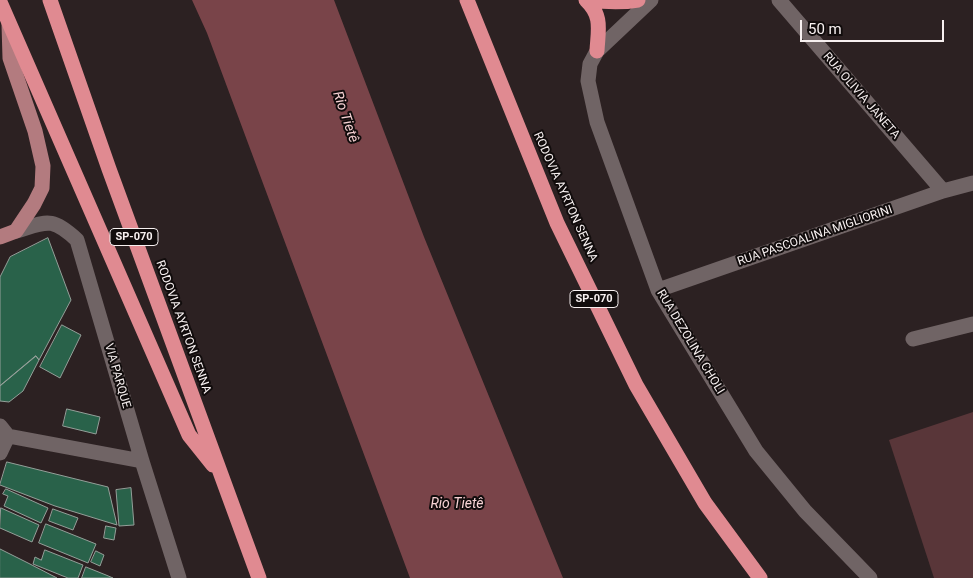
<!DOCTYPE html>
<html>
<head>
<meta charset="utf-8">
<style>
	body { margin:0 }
	#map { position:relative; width:973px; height:578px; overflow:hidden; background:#2c2122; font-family:Roboto,sans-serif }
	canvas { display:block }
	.scale { position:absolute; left:800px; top:20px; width:144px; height:22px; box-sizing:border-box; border:2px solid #f7f0f0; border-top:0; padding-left:6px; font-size:15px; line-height:18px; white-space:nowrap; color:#f7f0f0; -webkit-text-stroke:4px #110c0c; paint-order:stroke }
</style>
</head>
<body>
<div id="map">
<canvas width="973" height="578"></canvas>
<div class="scale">50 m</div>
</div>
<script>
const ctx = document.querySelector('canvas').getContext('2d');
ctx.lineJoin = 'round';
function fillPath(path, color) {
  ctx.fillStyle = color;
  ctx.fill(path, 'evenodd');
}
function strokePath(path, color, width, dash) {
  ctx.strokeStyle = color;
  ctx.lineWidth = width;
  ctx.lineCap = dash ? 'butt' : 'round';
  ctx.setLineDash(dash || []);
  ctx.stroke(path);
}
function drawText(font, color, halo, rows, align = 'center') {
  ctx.font = font + ' Roboto,sans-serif';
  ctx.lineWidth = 4;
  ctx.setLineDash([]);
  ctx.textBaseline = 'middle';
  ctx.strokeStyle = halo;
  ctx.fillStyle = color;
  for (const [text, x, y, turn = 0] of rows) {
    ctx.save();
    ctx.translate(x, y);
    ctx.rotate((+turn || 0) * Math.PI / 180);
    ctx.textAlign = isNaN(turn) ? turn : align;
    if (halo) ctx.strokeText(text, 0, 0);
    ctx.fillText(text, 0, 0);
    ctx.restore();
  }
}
const green = new Path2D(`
	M 973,412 L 973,578 L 934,578 L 889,440 Z`);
const water = new Path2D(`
	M 192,0 L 334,0 L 424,237 L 563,578 L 410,578 L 207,33 Z`);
const building = new Path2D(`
	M 48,238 L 71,300 L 39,360 L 36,356 L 0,386 L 0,277 L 10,257 Z
	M 62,325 L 81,335 L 60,378 L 40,367 Z
	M 36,356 L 39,360 L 23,391 L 9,402 L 0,401 L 0,386 Z
	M 67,409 L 100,417 L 96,434 L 63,426 Z
	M 7,462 L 108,487 L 117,525 L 55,506 L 0,485 Z
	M 131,488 L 134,525 L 119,526 L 116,490 Z
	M 6,489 L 48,508 L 41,523 L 4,506 L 8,496 L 3,494 Z
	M 1,508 L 39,525 L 32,542 L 0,528 Z
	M 53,509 L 78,518 L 73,530 L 49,521 Z
	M 46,524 L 96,544 L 88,563 L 39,543 Z
	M 106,526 L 116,528 L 114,540 L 104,538 Z
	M 0,549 L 28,563 L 57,578 L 0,578 Z
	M 45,550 L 83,565 L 78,578 L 68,578 L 33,564 L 35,557 L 41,560 Z
	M 96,551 L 104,555 L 100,566 L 91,562 Z
	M 86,567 L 106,575 L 113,578 L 82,578 Z`);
const minor = new Path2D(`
	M 651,0 L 597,51 L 590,64 L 588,81 L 597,122 L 658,290 L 756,451 L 805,511 L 870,578
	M 779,0 L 943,191
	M 16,231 C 47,222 51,216 77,240 L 142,461 L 179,578
	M 658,290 L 943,191 L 973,183
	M 913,339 L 973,324
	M 0,426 L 8,436 L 142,461
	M 0,453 L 8,436`);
const major = new Path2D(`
	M 0,237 L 16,231 L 34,204 L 42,188 L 43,166 L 35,131 L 10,58 L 9,24`);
const highway = new Path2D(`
	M 50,0 L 109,169 L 259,578
	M 467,0 L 557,223 L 636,385 L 705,503 L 760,578
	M 586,0 C 603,16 598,30 597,51
	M 588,0 C 605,2 621,3 638,0
	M 0,2 L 189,435 L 213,465`);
const shields = [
	[134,237,48],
	[594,299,48]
];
const shieldNames = [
	["SP-070",134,237],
	["SP-070",594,299]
];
const streetNames = [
	["RUA OLIVIA JANETA",861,96,49],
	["RODOVIA AYRTON SENNA",565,197,66],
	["RUA PASCOALINA MIGLIORINI",815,236,-19],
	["RODOVIA AYRTON SENNA",183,327,70],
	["RUA DEZOLINA CHOLI",690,342,59],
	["VIA PARQUE",117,376,74]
];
const waterNames = [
	["Rio Tietê",345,117,71],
	["Rio Tietê",457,504]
];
fillPath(green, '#593639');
fillPath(water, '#794449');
fillPath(building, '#29624a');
strokePath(building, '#949f99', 1);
strokePath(minor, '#706465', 15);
strokePath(major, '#b37b7f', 15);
strokePath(highway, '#e08a91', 15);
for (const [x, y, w] of shields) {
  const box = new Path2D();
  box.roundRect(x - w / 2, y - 8.5, w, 17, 4);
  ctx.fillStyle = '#110c0c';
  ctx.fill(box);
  strokePath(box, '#f7f0f0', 1);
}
drawText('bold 11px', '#f7f0f0', null, shieldNames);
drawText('12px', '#f7f0f0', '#110c0c', streetNames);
drawText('italic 14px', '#f8d3d5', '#110c0c', waterNames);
</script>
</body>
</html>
